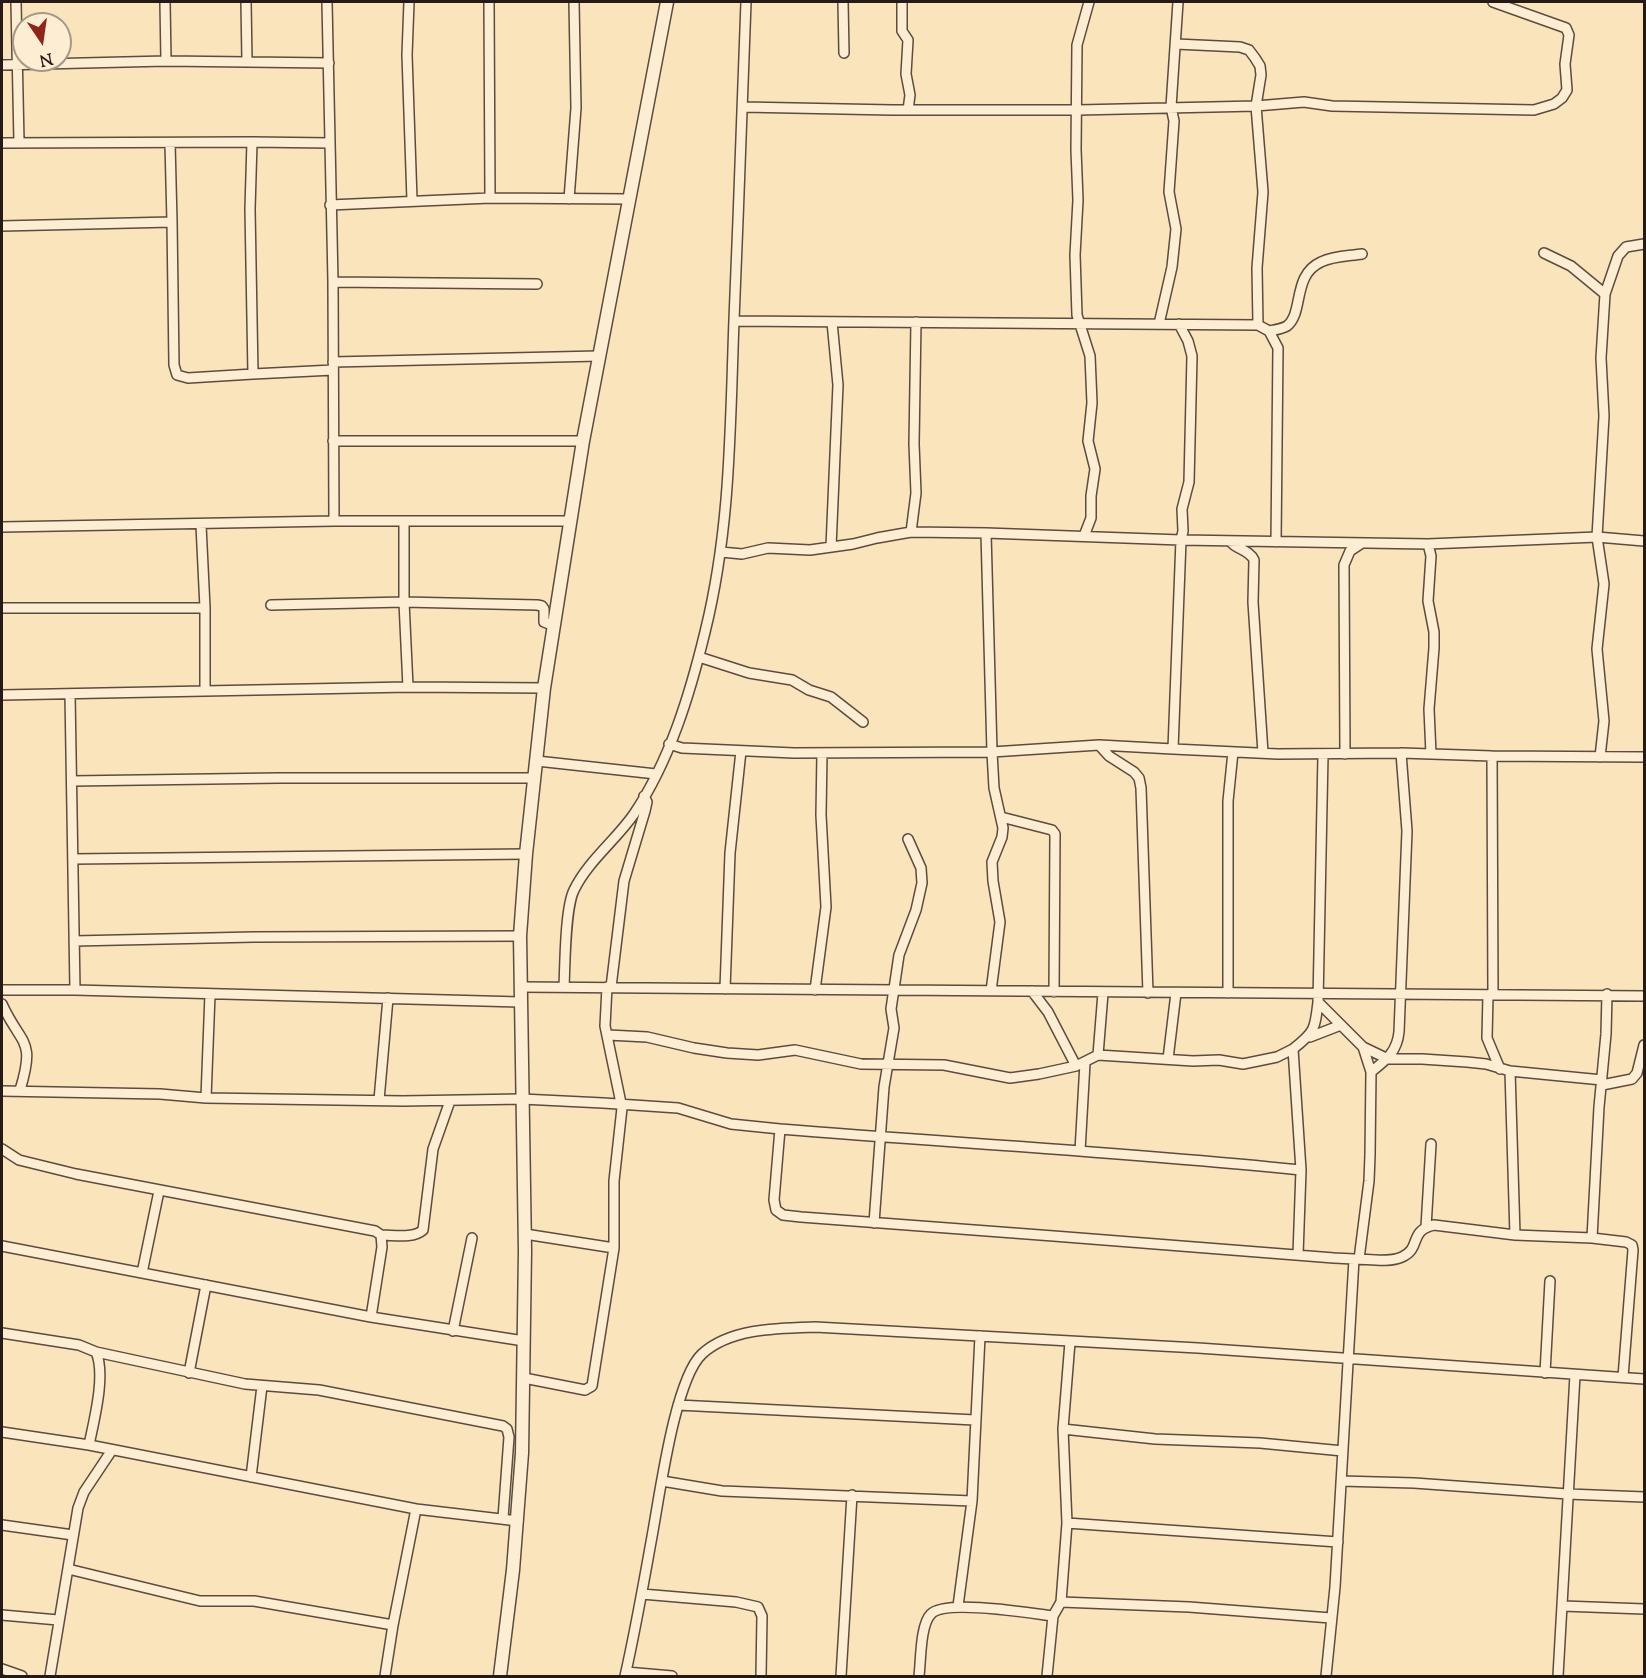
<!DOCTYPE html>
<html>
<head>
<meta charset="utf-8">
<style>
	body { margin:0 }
	#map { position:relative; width:1646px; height:1678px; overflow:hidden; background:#fae4bb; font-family:"Sorts Mill Goudy",serif }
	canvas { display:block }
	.frame { position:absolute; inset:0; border:3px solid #261a16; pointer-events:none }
	.north { position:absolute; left:12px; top:12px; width:60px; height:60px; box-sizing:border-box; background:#fcedd3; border:2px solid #a69987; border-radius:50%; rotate:167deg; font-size:16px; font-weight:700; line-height:24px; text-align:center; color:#261a16 }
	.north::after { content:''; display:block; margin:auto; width:21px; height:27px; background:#8f2418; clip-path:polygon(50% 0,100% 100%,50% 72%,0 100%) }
</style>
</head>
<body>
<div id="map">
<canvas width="1646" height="1678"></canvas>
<div class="frame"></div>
<div class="north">N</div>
</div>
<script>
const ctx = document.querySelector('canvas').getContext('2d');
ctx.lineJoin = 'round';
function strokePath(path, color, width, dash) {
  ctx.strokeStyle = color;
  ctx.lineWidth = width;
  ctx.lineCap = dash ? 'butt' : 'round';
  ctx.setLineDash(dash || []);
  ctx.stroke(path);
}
const minor = new Path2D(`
	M 16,2 L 19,142
	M 165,2 L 166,61
	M 246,2 L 247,61
	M 327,2 L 333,282 L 334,521
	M 409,2 L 407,55 L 412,200
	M 489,2 L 490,198
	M 843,2 L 844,53
	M 902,2 L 902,31 L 908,40 L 906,74 L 910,95 L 908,110
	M 1176,44 L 1240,47 L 1249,50 L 1255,58 L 1260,66 L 1261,75 L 1256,106 L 1263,192 L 1257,268 L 1258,325
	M 2,65 L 166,61 L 329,63
	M 743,107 L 892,110 L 1078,110 L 1256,106 L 1304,102 L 1332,106 L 1534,110 L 1554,104 L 1562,98 L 1567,90 L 1565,64 L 1569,35 L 1566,28 L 1493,2
	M 2,143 L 252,142
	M 330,143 L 252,142 L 250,209 L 253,374 L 333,370
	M 569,199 L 576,108 L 574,2
	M 330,205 L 490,198 L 629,199
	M 172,222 L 174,365 L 177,375 L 188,378 L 253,374
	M 2,226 L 172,222 L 170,143
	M 1544,253 L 1571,266 L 1605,294
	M 333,282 L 537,284
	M 734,321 L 1258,325 L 1269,331 L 1278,348 L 1276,542
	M 1159,324 L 1172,267 L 1176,229 L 1169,192 L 1174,121 L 1171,107 L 1178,2
	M 1179,324 L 1188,341 L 1192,356 L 1189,482 L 1182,509 L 1183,531 L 1181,540 L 1173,749 L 1278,754 L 1401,753 L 1492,756 L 1644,757
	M 1269,331 C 1275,330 1282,329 1287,326 C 1304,313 1292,275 1321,262 C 1333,256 1349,256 1362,254
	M 333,362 L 599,356
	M 333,441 L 583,441
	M 404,523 L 404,602 L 408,687
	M 201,525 L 205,608
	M 2,527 L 334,521 L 570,521
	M 911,532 L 916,493 L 914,444 L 916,322
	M 986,533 L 992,752 L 994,788 L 1003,828 L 1002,837 L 992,862 L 993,881 L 1000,922 L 991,991
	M 1084,536 L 1091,518 L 1091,496 L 1095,469 L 1088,441 L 1092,403 L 1090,356 L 1077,315 L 1075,255 L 1078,200 L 1076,150 L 1077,45 L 1089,2
	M 1230,541 C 1236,550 1249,549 1254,560 L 1253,602 L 1263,753
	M 1428,544 L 1431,556 L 1428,601 L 1434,632 L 1434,648 L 1429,709 L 1431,754
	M 831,547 L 838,385 L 832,322
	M 721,552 L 742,554 L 768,548 L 810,550 L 853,544 L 877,538 L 911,532 L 986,533 L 1181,540 L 1428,544 L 1597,537 L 1644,541
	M 271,605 L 404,602 L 537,605 L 542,606 L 544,609 L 544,622 L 554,626
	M 2,608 L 205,608 L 205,690
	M 699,657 L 749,673 L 792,680 L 809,690 L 831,697 L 863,722
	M 70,694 L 75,990
	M 2,695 L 408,687 L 544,688
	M 669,744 L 682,748 L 794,753 L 992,752 L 1099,745 L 1173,749
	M 1099,745 L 1109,756 L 1134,772 L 1139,778 L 1141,788 L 1148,993
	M 1345,754 L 1344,565 L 1350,551 L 1362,543
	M 1323,755 L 1318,1002 L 1363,1047 L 1388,1059 L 1422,1059 L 1467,1062 L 1486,1064 L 1510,1071 L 1515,1235
	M 1492,756 L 1493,995
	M 1600,757 L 1604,721 L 1597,649 L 1604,584 L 1597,537 L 1604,416 L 1601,358 L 1605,294 L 1618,256 L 1626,247 L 1644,244
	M 537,761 L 656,774
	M 72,781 L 279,778 L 534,778
	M 1001,817 L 1052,830 L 1055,834 L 1054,992
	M 73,859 L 526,854
	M 74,941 L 254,937 L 520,936
	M 521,987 L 1644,996
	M 564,987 C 565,965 565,908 574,890 C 588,861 616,840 634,814 C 670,760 690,694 705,632 C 731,527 730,427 734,320 C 738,214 743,108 746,2
	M 611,987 L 624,881 L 645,811 L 647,802 L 644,796
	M 725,989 L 730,853 L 741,751
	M 2,990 L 75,990 L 520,1002
	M 815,990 L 826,907 L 821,815 L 822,753
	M 1032,991 L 1048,1012 L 1076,1066
	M 1103,993 L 1098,1055 L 1193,1061 L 1219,1060 L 1243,1064 L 1277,1057 L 1293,1049
	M 1228,993 L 1228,801 L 1233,752
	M 1607,994 L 1606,1034 L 1599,1107 L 1592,1238 L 1626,1242 L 1632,1245 L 1633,1250 L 1623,1377
	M 1488,995 L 1487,1038 L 1500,1069
	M 2,1004 C 21,1046 36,1038 20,1090
	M 608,1035 L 647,1037 L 694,1048 L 727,1053 L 758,1055 L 795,1050 L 861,1064 L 944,1065 L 1010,1078 L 1039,1074 L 1076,1066 L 1098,1055
	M 1310,1037 L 1341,1025
	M 1168,1059 L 1176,993
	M 1510,1071 L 1602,1080
	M 1371,1072 C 1386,1060 1397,1052 1399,1032 L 1407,831 L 1401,753
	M 1602,1085 L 1632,1079 L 1637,1073 L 1644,1045
	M 2,1091 L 160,1094 L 206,1098 L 403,1101 L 522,1099 L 603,1103 L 678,1108 L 731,1124 L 780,1129
	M 206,1098 L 210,994
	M 379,1100 L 388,998
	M 2,1149 L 19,1160 L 76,1174 L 375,1231 L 381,1235 L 382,1247 L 371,1317
	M 1080,1151 L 1085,1063
	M 1301,1170 L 1293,1049 C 1315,1032 1315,1029 1318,1002
	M 874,1223 L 884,1087 L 894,1028 L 891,1009 L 899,955 L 916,910 L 922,883 L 921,868 L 908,839
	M 1426,1227 L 1431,1144
	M 525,1234 L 614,1248
	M 381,1235 C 394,1235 413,1239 423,1230 L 433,1149 L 450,1101
	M 2,1246 L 371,1317 L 524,1341
	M 1298,1255 L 1301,1170 C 1128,1152 954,1143 780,1129 L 774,1200 L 776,1210 L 783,1215 L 801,1217 C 979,1230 1156,1244 1334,1258 L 1354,1259 L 1335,1587 L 1326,1676
	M 1354,1259 C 1368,1259 1389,1263 1402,1257 C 1422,1248 1408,1231 1434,1225 L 1515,1235 L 1592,1238
	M 1359,1259 L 1369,1181 L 1370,1155 L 1371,1072 L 1363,1047
	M 142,1273 L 159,1191
	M 453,1331 L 472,1238
	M 2,1333 L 79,1345 L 96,1352 C 106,1375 94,1420 89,1445
	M 96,1352 L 245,1384 L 319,1390 L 503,1426 L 507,1429 L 509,1437 L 503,1518
	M 189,1373 L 206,1285
	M 1545,1373 L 1550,1281
	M 524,1378 L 585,1390 L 592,1386 L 614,1248 L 614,1181 L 622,1108 L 605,1026 L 607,987
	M 678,1405 L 975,1420
	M 1063,1429 L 1155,1439 L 1260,1443 L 1343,1451
	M 2,1432 L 89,1445 L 416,1509 L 518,1521
	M 251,1477 L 262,1386
	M 662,1481 L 722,1491 L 972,1501
	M 1341,1481 L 1414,1483 L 1568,1494 L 1644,1497
	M 1067,1523 L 1338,1542
	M 2,1525 L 73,1535
	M 68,1569 L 200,1601 L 254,1601 L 393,1625
	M 642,1594 L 736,1602 L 758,1607 L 762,1616 L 761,1676
	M 1061,1602 L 1189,1607 L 1331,1618
	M 958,1606 L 972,1501 L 980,1336
	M 1563,1606 L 1644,1609
	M 2,1615 L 58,1620
	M 2,1669 L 22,1676
	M 626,1672 L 672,1676
	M 50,1676 L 78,1508 L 84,1492 L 112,1450
	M 385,1676 L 393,1625 L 416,1509
	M 625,1676 C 635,1632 643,1587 651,1542 C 659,1501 674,1380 702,1354 C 730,1328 779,1328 815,1327 L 1198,1348 L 1644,1379
	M 841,1676 L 852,1495
	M 919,1676 C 921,1661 920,1625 931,1614 C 945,1599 1030,1613 1053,1616
	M 1047,1676 L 1053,1616 L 1061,1602 L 1067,1523 L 1063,1429 L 1070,1342
	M 1558,1676 L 1575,1375`);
const tertiary = new Path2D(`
	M 500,1676 L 513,1570 L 522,1453 L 525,1251 L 520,936 L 526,854 L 544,688 L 583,441 L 667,2`);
strokePath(minor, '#5b4c3f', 12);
strokePath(tertiary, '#5b4c3f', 15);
strokePath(minor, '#fcedd3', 9);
strokePath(tertiary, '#fcedd3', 12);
</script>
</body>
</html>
